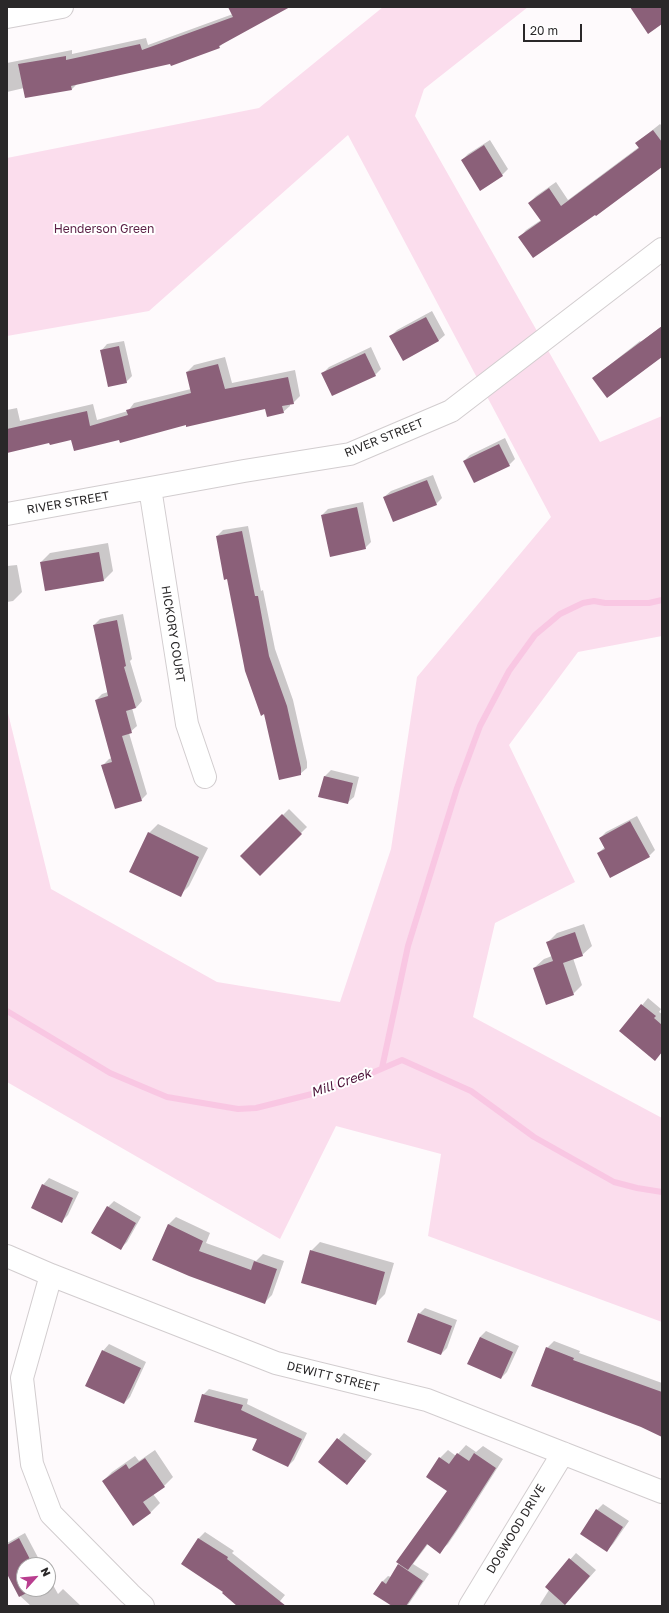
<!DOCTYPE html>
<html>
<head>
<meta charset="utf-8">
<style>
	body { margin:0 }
	#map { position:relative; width:669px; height:1613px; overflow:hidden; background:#fefafc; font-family:"Golos Text",sans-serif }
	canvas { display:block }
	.frame { position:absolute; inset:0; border:8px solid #2a2829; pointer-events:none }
	.north { position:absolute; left:16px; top:1557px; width:40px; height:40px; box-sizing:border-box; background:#fff; border:1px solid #aaa9a9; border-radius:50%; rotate:63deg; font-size:11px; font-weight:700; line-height:16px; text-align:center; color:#2a2829 }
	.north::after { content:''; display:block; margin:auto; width:14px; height:18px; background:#b93e8f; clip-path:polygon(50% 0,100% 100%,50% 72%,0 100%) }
	.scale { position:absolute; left:523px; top:24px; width:59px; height:18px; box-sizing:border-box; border:2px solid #2a2829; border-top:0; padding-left:5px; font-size:12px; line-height:14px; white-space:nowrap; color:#2a2829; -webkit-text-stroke:3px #fff; paint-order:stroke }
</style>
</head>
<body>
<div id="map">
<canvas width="669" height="1613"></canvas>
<div class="frame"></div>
<div class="north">N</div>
<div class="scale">20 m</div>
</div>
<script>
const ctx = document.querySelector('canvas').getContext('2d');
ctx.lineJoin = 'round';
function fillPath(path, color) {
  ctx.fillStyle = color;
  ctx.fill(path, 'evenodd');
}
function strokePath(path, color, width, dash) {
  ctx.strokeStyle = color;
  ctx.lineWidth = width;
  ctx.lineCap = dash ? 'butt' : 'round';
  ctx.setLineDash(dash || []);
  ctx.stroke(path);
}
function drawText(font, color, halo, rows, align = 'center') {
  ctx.font = font + ' "Golos Text",sans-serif';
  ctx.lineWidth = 4;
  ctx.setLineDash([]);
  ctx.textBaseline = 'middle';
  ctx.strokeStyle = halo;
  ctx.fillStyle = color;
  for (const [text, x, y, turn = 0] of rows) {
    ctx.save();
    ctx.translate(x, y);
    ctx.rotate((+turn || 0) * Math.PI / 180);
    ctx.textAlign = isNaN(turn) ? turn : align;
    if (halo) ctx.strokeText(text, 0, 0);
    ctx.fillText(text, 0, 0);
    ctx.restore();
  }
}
const green = new Path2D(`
	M 383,7 L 528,7 L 424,89 L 415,116 L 600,442 L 662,416 L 662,636 L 578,652 L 509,745 L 575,882 L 495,923 L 473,1017 L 662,1118 L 662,1322 L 428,1236 L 441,1154 L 336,1126 L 280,1239 L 7,1082 L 7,709 L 51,889 L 217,982 L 340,1002 L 391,849 L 417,677 L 551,517 L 348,135 L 149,311 L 7,336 L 7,158 L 259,108 Z`);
const shadow = new Path2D(`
	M 234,7 L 287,7 L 226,41 L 219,47 L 171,63 L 77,84 L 72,89 L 24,88 L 7,92 L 7,63 L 72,50 L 72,54 L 146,38 L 148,45 L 233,14 Z
	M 660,124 L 662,126 L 662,166 L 520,237 L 526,230 L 541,220 L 529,203 L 536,196 L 556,182 L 568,200 L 639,147 L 636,143 Z
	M 490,140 L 508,169 L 502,175 L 480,189 L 462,160 L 468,154 Z
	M 432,311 L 445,335 L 438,341 L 391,336 L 397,330 Z
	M 662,326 L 662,356 L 593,378 L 640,341 L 641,342 Z
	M 124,341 L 132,376 L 126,382 L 101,351 L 107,344 Z
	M 371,347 L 381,369 L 375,375 L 323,373 L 329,367 Z
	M 225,357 L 232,383 L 295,370 L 300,396 L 293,403 L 290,404 L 290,406 L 283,412 L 266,407 L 120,439 L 72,439 L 50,441 L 7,452 L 7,410 L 17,408 L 20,421 L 93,404 L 97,420 L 128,411 L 134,403 L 191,389 L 187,372 L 194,365 Z
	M 505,438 L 515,459 L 509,465 L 464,461 L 470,455 Z
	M 433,475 L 442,498 L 436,504 L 384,497 L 391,491 Z
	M 363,502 L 371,542 L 365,548 L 322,515 L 328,509 Z
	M 248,526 L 261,591 L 263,590 L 275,649 L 293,700 L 307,762 L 307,768 L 300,774 L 265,713 L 217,536 L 223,530 Z
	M 108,543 L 113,571 L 104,580 L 41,562 L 50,553 Z
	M 17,565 L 22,592 L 13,601 L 7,602 L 7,566 Z
	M 123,614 L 132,659 L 130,661 L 142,701 L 136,708 L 132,708 L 137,726 L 129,733 L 147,794 L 141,800 L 103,765 L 109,759 L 112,758 L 96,700 L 102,694 L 108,692 L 94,625 L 100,619 Z
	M 331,770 L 359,777 L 354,797 L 347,803 L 320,796 L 325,776 Z
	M 289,809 L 307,827 L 260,874 L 242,856 Z
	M 637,816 L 655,850 L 649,856 L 598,853 L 605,847 L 600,838 L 606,832 Z
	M 158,824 L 208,848 L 189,886 L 180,895 L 149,833 Z
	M 584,924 L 592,946 L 582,955 L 573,958 L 582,985 L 573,994 L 534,968 L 544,959 L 552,956 L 547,943 L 557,933 Z
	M 648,998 L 661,1009 L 659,1012 L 662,1014 L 662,1052 L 655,1059 L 621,1031 Z
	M 49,1178 L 79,1192 L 68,1215 L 62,1221 L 32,1207 L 43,1185 Z
	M 114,1201 L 141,1217 L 127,1242 L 121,1248 L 108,1207 Z
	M 176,1217 L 210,1233 L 206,1243 L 256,1261 L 263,1254 L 284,1261 L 272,1295 L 264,1303 L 153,1259 L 168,1225 Z
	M 320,1242 L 394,1263 L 385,1294 L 376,1303 L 311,1251 Z
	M 425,1308 L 457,1320 L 447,1348 L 441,1354 L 419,1314 Z
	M 486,1331 L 519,1346 L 507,1372 L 501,1378 L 469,1363 L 480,1337 Z
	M 554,1341 L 580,1351 L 579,1353 L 662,1383 L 662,1435 L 547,1348 Z
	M 109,1344 L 146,1362 L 130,1397 L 124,1403 L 87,1386 L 103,1351 Z
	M 209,1389 L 248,1399 L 247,1404 L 307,1433 L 294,1460 L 288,1466 L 258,1438 L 203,1395 Z
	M 344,1433 L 372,1454 L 347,1484 L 319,1462 Z
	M 466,1445 L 476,1452 L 483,1446 L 503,1459 L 465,1519 L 448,1544 L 439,1552 L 428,1544 L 413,1564 L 429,1574 L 408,1605 L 394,1606 L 382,1582 L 388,1576 L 391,1577 L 449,1491 L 440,1458 L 448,1450 L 456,1456 Z
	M 155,1450 L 173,1477 L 164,1486 L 153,1494 L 160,1503 L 150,1513 L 103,1481 L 112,1472 L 135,1456 L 139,1461 Z
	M 603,1504 L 629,1521 L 613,1544 L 607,1550 L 581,1533 L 597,1510 Z
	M 205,1532 L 234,1551 L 232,1553 L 285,1595 L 276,1606 L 239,1606 L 224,1592 L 182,1564 L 199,1538 Z
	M 25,1533 L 42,1565 L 24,1565 L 24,1589 L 48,1589 L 48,1576 L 58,1594 L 63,1589 L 81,1606 L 31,1606 L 19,1595 L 7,1572 L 7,1543 Z
	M 576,1553 L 596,1570 L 564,1606 L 539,1606 L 549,1590 L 546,1587 Z`);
const stream = new Path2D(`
	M 7,1011 L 110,1073 L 167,1097 L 238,1109 L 256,1108 L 320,1092 L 351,1082 L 402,1060 L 471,1091 L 534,1137 L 614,1182 L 637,1188 L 662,1192
	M 382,1068 L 408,946 L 457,788 L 480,726 L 509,671 L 535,635 L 560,614 L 583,603 L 594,601 L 605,603 L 649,603 L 662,600`);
const building = new Path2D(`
	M 228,7 L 290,7 L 219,46 L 220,48 L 171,66 L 170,64 L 71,86 L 72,90 L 25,98 L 18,64 L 66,56 L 66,60 L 140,44 L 142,50 L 233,17 Z
	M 630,7 L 662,7 L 662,24 L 648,34 Z
	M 653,130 L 662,142 L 662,167 L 596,216 L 595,215 L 533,258 L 518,237 L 541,221 L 528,203 L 549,188 L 561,206 L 639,148 L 635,143 Z
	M 484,145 L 503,176 L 480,191 L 461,160 Z
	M 426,317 L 439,341 L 403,361 L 389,336 Z
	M 662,326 L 662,357 L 607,398 L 592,378 Z
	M 119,346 L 127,383 L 108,387 L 100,350 Z
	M 365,353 L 376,376 L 332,396 L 321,373 Z
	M 218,364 L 225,389 L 288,377 L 294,404 L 282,406 L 284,413 L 267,417 L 265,409 L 186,427 L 186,425 L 120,443 L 119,440 L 74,451 L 71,440 L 50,445 L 49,443 L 7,453 L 7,429 L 87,411 L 90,426 L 128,415 L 126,410 L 191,393 L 186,372 Z
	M 499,444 L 510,466 L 474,483 L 463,461 Z
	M 427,480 L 437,505 L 393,522 L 383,497 Z
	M 357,507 L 366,549 L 330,557 L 321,515 Z
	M 242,531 L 255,596 L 258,596 L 269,656 L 287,706 L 301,768 L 301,775 L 279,780 L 264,714 L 261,716 L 245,671 L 227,579 L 224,580 L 216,536 Z
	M 99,552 L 104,581 L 45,591 L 40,562 Z
	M 117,620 L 126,666 L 124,667 L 136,708 L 126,711 L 132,733 L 122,736 L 142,801 L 115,809 L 101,765 L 112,762 L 95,700 L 108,696 L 93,625 Z
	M 324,776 L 353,783 L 348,804 L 318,797 Z
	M 282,814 L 302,834 L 260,876 L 240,856 Z
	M 630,821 L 650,857 L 610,878 L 597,853 L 605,849 L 599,838 Z
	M 148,832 L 199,857 L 181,897 L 129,872 Z
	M 575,932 L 583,956 L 563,963 L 574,995 L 546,1005 L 533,968 L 553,961 L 546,942 Z
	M 641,1004 L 656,1016 L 654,1018 L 662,1025 L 662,1052 L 655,1061 L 619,1031 Z
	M 42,1184 L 73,1198 L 62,1223 L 31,1208 Z
	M 107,1206 L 136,1223 L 121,1250 L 91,1233 Z
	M 168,1224 L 203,1241 L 199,1251 L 251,1270 L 254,1261 L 277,1269 L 265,1304 L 189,1276 L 152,1260 Z
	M 310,1250 L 385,1272 L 376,1305 L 301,1283 Z
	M 418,1313 L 452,1326 L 441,1355 L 407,1342 Z
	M 480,1337 L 513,1352 L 501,1379 L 467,1364 Z
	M 546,1347 L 574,1358 L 573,1360 L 662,1392 L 662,1437 L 641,1427 L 531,1386 Z
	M 102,1350 L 141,1368 L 124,1404 L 85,1386 Z
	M 202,1394 L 243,1405 L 241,1410 L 302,1439 L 288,1467 L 252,1450 L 257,1439 L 194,1422 Z
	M 337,1438 L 366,1461 L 347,1485 L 318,1462 Z
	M 457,1453 L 469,1461 L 474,1453 L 496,1468 L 457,1529 L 440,1554 L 427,1544 L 408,1570 L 396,1562 L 447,1491 L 426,1477 L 439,1457 L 449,1464 Z
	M 145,1458 L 165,1487 L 143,1502 L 151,1513 L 133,1526 L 102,1481 L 126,1464 L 129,1469 Z
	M 596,1509 L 623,1527 L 607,1552 L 580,1534 Z
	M 19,1538 L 33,1565 L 24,1565 L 24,1589 L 34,1589 L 19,1597 L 7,1574 L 7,1545 Z
	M 198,1538 L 228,1557 L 227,1559 L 286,1606 L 237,1606 L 222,1593 L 223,1592 L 181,1564 Z
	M 569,1558 L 590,1576 L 565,1605 L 545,1587 Z
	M 398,1564 L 423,1581 L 406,1606 L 392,1606 L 373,1594 L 382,1581 L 386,1584 Z`);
const minor = new Path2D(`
	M 7,17 L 62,7
	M 150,488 L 187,724 L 205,777
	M 7,514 L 244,471 L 350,454 L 451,411 L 662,249
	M 7,1256 L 51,1275 L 276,1363 L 427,1400 L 662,1492
	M 51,1275 L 22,1378 L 32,1464 L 51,1514 L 130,1594 L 143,1606
	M 470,1606 L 563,1453`);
const parkNames = [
	["Henderson Green",104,229]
];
const streetNames = [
	["RIVER STREET",384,438,-22],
	["RIVER STREET",68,503,-10],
	["HICKORY COURT",173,634,81],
	["DEWITT STREET",333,1377,14],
	["DOGWOOD DRIVE",516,1529,-59]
];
const waterNames = [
	["Mill Creek",341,1083,-19]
];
fillPath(green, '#fbdded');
fillPath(shadow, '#0003');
strokePath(stream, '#f9c7e3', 6);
fillPath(building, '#8b6079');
strokePath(minor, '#d2cdcf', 24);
strokePath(minor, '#fff', 22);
drawText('12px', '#5d2348', '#fff', parkNames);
drawText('12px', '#2a2829', '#fff', streetNames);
drawText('italic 13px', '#4d143a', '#fff', waterNames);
</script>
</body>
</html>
